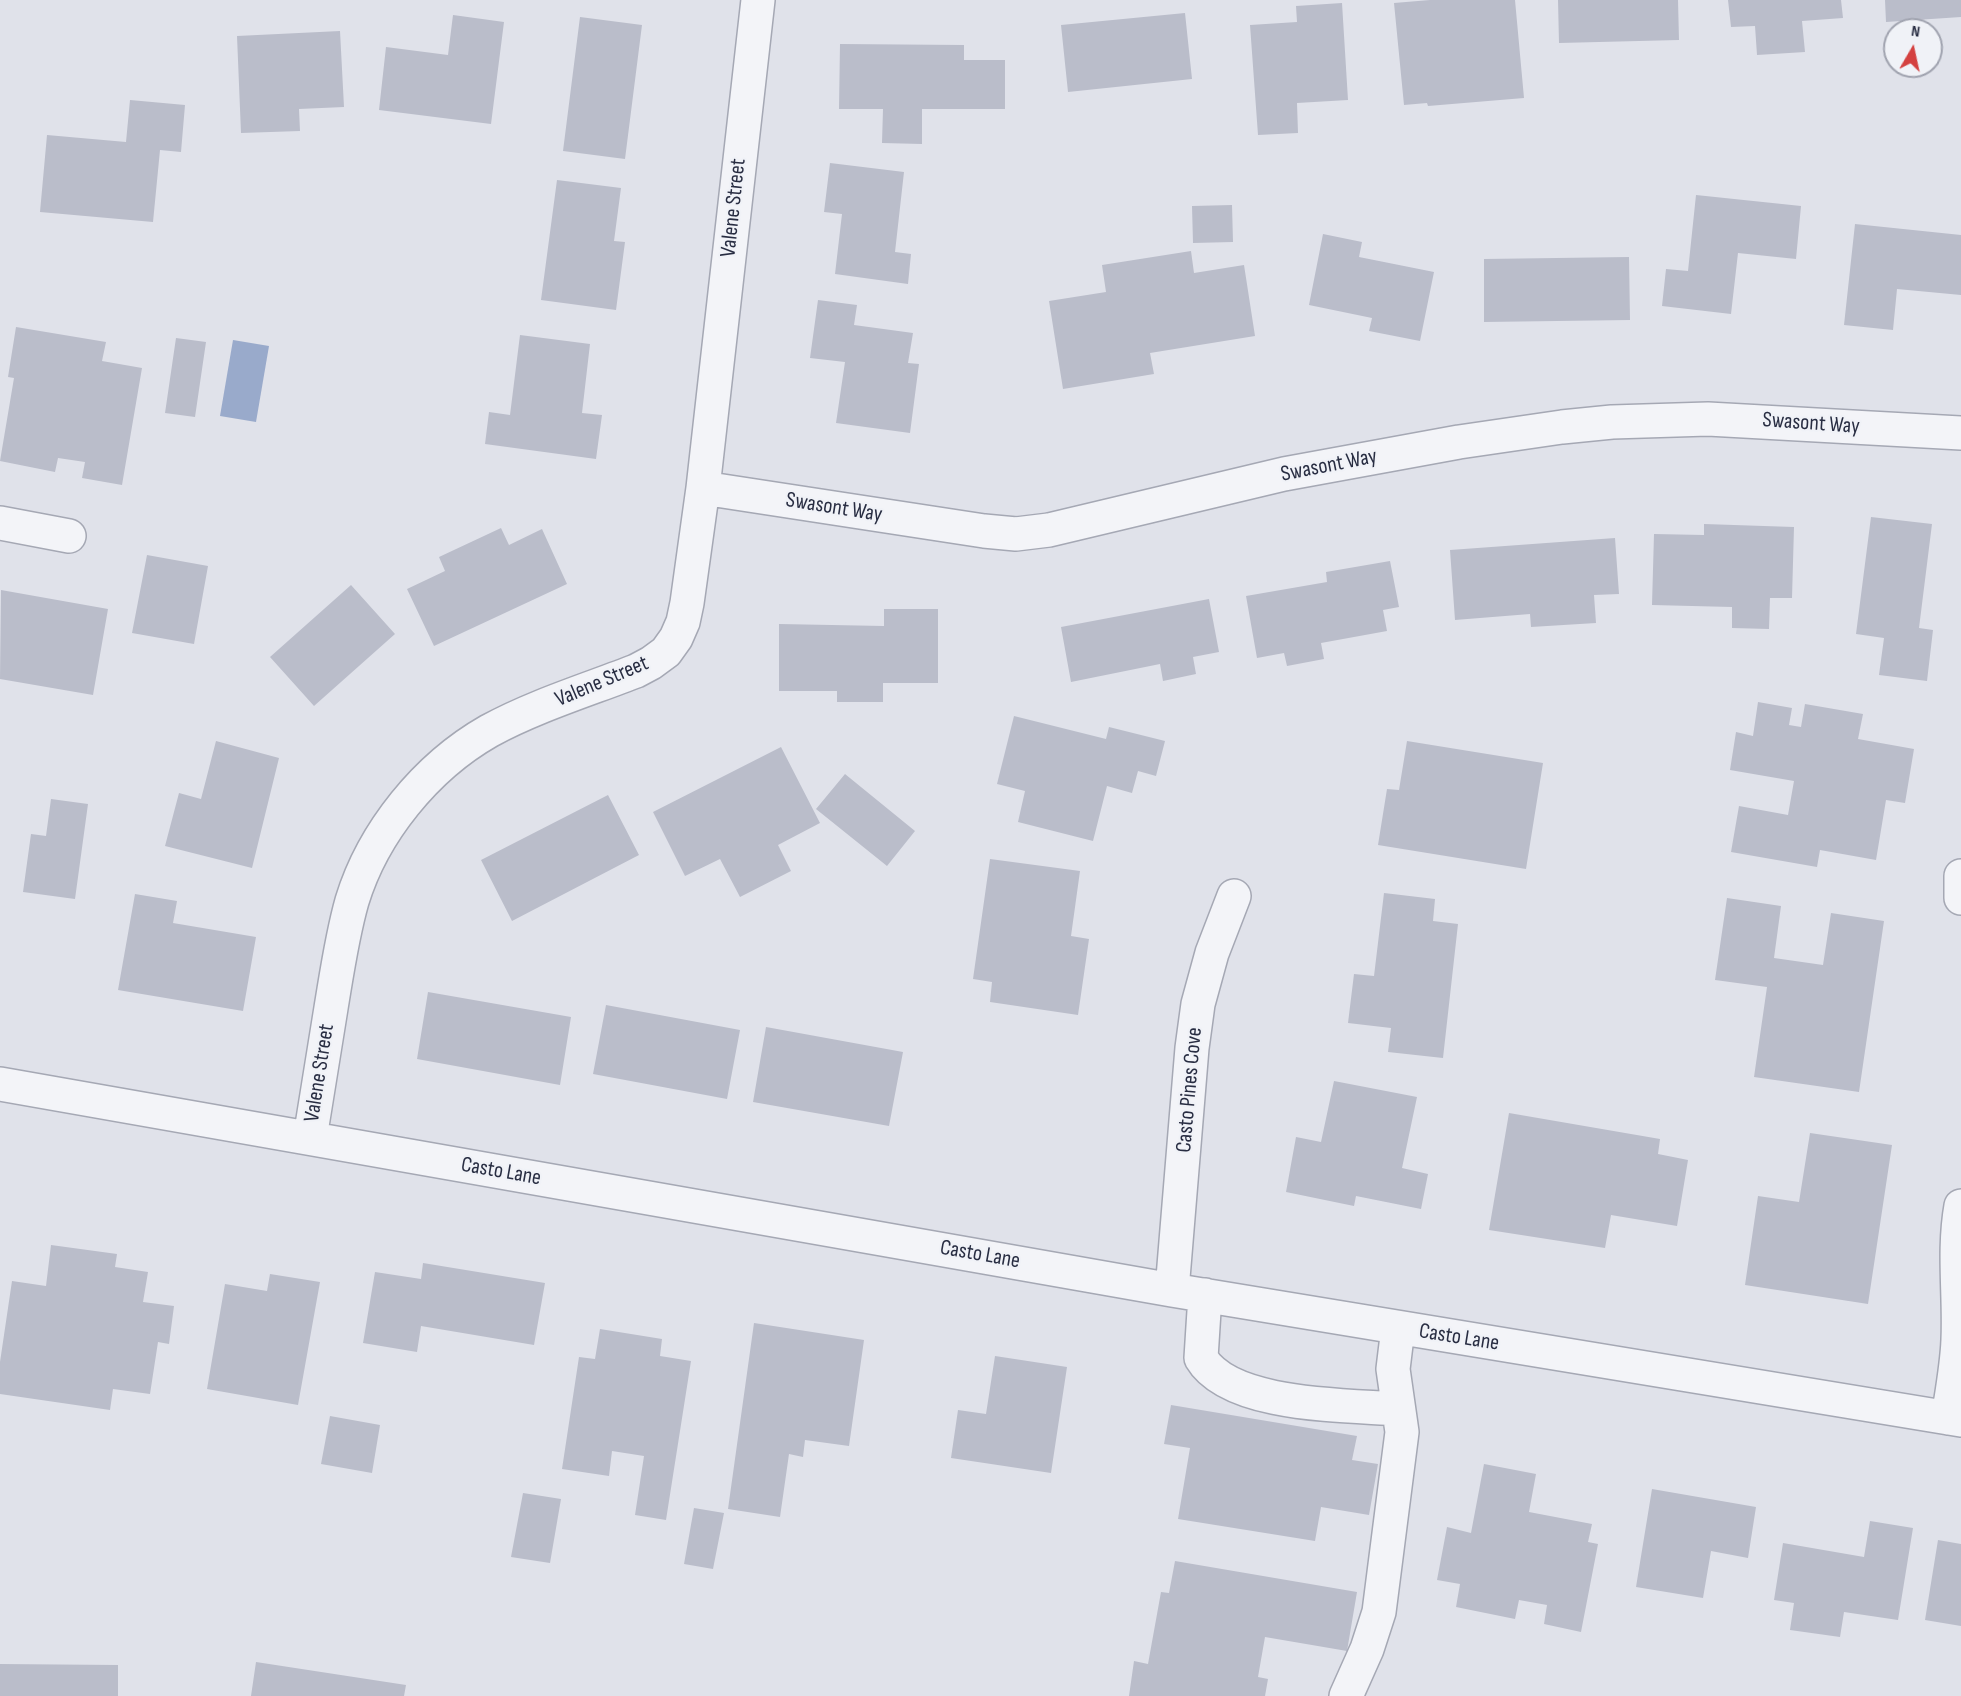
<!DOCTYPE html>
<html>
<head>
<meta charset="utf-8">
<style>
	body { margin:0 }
	#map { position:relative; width:1961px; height:1696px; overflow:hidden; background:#e0e2ea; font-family:"Sofia Sans Condensed",sans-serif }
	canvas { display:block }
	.north { position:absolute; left:1883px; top:18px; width:60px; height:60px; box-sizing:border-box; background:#f0f2f7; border:2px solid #a0a3af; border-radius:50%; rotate:9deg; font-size:16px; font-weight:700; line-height:24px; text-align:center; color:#282d42 }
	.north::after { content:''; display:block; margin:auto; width:21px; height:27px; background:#d44140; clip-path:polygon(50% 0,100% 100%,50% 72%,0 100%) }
</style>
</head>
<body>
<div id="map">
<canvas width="1961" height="1696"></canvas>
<div class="north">N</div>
</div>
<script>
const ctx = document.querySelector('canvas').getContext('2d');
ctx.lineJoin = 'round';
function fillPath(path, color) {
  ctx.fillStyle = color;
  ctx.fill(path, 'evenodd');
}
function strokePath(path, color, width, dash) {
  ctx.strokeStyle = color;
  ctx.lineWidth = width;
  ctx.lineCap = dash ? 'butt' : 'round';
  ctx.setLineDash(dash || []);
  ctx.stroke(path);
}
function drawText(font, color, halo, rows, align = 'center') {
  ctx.font = font + ' "Sofia Sans Condensed",sans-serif';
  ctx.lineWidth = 4.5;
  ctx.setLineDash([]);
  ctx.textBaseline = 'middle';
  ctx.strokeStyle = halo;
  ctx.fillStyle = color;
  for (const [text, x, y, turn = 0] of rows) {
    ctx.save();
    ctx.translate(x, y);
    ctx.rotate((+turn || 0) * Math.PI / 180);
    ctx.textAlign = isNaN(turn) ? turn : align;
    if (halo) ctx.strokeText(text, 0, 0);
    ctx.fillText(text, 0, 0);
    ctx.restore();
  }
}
const water = new Path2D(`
	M 233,340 L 269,346 L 256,422 L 220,416 Z`);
const building = new Path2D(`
	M 1430,0 L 1515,0 L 1524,98 L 1428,106 L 1427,103 L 1404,105 L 1394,3 Z
	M 1558,0 L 1678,0 L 1679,40 L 1559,43 Z
	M 1728,0 L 1841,0 L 1843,18 L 1802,21 L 1805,52 L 1757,55 L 1755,26 L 1731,27 Z
	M 1885,0 L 1961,0 L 1961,17 L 1886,22 Z
	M 1342,3 L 1348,100 L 1297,103 L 1298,133 L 1258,135 L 1250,25 L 1297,22 L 1296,6 Z
	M 1185,13 L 1192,79 L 1068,92 L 1061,25 Z
	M 453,15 L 504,22 L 491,124 L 379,110 L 386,47 L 448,55 Z
	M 580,17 L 642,25 L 625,159 L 563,151 Z
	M 340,31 L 344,107 L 299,109 L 300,131 L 241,133 L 237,36 Z
	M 840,44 L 964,45 L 964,60 L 1005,60 L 1005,109 L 922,109 L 922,144 L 882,143 L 883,109 L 839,109 Z
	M 130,100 L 185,105 L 181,152 L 160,150 L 153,222 L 40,212 L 47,135 L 126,142 Z
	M 830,163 L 904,172 L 895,252 L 911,254 L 908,284 L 835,274 L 842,214 L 824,212 Z
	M 557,180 L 621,188 L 614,241 L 625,242 L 616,310 L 541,300 Z
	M 1696,195 L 1801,206 L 1796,259 L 1738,253 L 1731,314 L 1662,306 L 1666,269 L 1688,271 Z
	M 1232,205 L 1233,242 L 1193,243 L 1192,206 Z
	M 1855,224 L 1961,235 L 1961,295 L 1897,289 L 1893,330 L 1844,325 Z
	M 1323,234 L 1362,242 L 1359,257 L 1434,272 L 1420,341 L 1369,331 L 1372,318 L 1309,305 Z
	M 1191,251 L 1194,273 L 1244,265 L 1255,336 L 1150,353 L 1154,374 L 1063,389 L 1049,301 L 1106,292 L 1102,265 Z
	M 1629,257 L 1630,320 L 1484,322 L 1484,259 Z
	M 818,300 L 857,305 L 854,325 L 913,333 L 908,363 L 919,364 L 910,433 L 836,423 L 845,362 L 810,358 Z
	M 16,327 L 106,342 L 102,361 L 142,368 L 122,485 L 82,478 L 85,462 L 58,458 L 55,472 L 0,461 L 14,378 L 8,377 Z
	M 520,335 L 590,344 L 582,413 L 602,415 L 596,459 L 485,444 L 489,412 L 510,415 Z
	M 176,338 L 206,342 L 195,417 L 165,413 Z
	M 1871,517 L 1932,524 L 1919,628 L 1933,630 L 1927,681 L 1879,675 L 1884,638 L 1856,634 Z
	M 1704,524 L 1794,527 L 1792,598 L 1770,598 L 1769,629 L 1732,628 L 1732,607 L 1652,605 L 1654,534 L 1704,535 Z
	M 501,528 L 509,545 L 542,529 L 567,584 L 434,646 L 407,589 L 445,571 L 439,557 Z
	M 1615,538 L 1619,594 L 1594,595 L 1596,623 L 1531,627 L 1530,614 L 1455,620 L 1450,550 Z
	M 147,555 L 208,566 L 194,644 L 132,633 Z
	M 1390,561 L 1399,607 L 1383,610 L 1387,631 L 1321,643 L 1324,659 L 1287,666 L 1284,653 L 1257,658 L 1246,596 L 1327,582 L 1326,572 Z
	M 351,585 L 395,634 L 314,706 L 270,657 Z
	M 1,590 L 108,609 L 93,695 L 0,679 Z
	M 1209,599 L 1219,652 L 1193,657 L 1196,674 L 1163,681 L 1160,664 L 1071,682 L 1061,627 Z
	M 884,609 L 938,609 L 938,683 L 883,683 L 883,702 L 837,702 L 837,691 L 779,691 L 779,624 L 884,626 Z
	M 1758,702 L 1792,708 L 1789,725 L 1801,727 L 1805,704 L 1863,714 L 1858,739 L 1914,749 L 1905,803 L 1886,800 L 1876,860 L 1820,850 L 1817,867 L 1731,852 L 1739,806 L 1788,815 L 1794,781 L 1730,770 L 1736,732 L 1753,736 Z
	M 1014,716 L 1106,739 L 1109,727 L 1165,741 L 1156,776 L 1138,771 L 1132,793 L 1107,786 L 1093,841 L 1018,822 L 1025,791 L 997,784 Z
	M 216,741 L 279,758 L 252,868 L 165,846 L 179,793 L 201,799 Z
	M 1407,741 L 1543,763 L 1526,869 L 1378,845 L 1387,789 L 1399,790 Z
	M 781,747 L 820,823 L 778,845 L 791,871 L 740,897 L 720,859 L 685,876 L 653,812 Z
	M 845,774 L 915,831 L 887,866 L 816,809 Z
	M 608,795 L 639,855 L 512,921 L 481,860 Z
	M 51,799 L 88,804 L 75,899 L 23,892 L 31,834 L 46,836 Z
	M 990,859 L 1080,871 L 1071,936 L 1089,939 L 1078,1015 L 990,1002 L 992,982 L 973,979 Z
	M 1384,893 L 1435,899 L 1433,921 L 1458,924 L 1443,1058 L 1388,1052 L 1391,1028 L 1348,1023 L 1354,974 L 1374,976 Z
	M 135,894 L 177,901 L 173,923 L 256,937 L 243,1011 L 118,990 Z
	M 1727,898 L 1781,906 L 1774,958 L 1823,965 L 1831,913 L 1884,921 L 1859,1092 L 1754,1077 L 1767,987 L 1715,980 Z
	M 428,992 L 571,1017 L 560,1085 L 417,1059 Z
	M 606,1005 L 740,1030 L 727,1099 L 593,1074 Z
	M 766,1027 L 903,1052 L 889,1126 L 753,1102 Z
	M 1334,1081 L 1417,1097 L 1402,1168 L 1428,1174 L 1421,1209 L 1356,1196 L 1354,1206 L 1286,1192 L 1296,1137 L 1321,1142 Z
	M 1509,1113 L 1660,1139 L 1658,1154 L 1688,1160 L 1677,1226 L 1611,1215 L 1605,1248 L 1489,1230 Z
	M 1810,1133 L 1892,1145 L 1868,1304 L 1745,1285 L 1758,1196 L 1799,1202 Z
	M 51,1245 L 117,1254 L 115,1267 L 148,1272 L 143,1302 L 174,1306 L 169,1344 L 158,1342 L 150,1394 L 113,1389 L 110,1410 L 0,1394 L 0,1362 L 12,1281 L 46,1286 Z
	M 423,1263 L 545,1283 L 534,1345 L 421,1326 L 417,1352 L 363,1343 L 375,1272 L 421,1279 Z
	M 270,1274 L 320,1282 L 298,1405 L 207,1389 L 225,1284 L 267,1291 Z
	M 754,1323 L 864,1340 L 849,1446 L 805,1440 L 803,1457 L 789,1454 L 780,1517 L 728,1509 Z
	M 600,1329 L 662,1339 L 660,1356 L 691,1361 L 666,1520 L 635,1515 L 644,1456 L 612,1451 L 609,1476 L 562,1469 L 579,1357 L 595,1359 Z
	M 995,1356 L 1067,1367 L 1051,1473 L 951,1458 L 958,1410 L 986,1414 Z
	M 1171,1405 L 1357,1436 L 1352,1460 L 1378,1464 L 1369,1515 L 1321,1507 L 1315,1541 L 1178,1519 L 1190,1448 L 1164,1444 Z
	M 330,1416 L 380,1425 L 372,1473 L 321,1464 Z
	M 1484,1464 L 1536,1474 L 1529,1512 L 1592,1524 L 1588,1542 L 1598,1544 L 1581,1632 L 1544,1624 L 1547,1605 L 1519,1600 L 1515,1619 L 1456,1607 L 1460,1584 L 1437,1580 L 1447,1527 L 1471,1533 Z
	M 1652,1489 L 1756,1507 L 1748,1558 L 1711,1551 L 1703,1598 L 1636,1587 Z
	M 523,1493 L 561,1499 L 550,1563 L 511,1557 Z
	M 694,1508 L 724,1513 L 713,1569 L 684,1564 Z
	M 1870,1521 L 1913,1528 L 1898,1620 L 1844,1612 L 1840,1637 L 1790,1630 L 1794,1603 L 1774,1600 L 1783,1543 L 1864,1557 Z
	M 1938,1540 L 1961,1544 L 1961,1626 L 1925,1620 Z
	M 1175,1561 L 1357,1592 L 1347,1651 L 1265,1637 L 1258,1677 L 1268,1679 L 1265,1696 L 1129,1696 L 1134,1661 L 1148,1664 L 1161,1592 L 1169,1593 Z
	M 256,1662 L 406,1685 L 404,1696 L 251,1696 Z
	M 0,1664 L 118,1665 L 118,1696 L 0,1696 Z`);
const minor = new Path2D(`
	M 703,488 L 984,531 L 1016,534 L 1049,530 L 1284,474 L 1459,442 L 1562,427 L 1612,422 L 1708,419 L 1961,433
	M 0,523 L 69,536
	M 1961,876 L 1961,898
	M 0,1084 L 1172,1290 L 1961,1420
	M 310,1138 C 317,1095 324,1051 331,1008 C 337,972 342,936 352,901 C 373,832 426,767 489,731 C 535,706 587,690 636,671 L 651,663 L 666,652 L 676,638 L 683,622 L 687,603 L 703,488 L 758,0
	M 1172,1290 L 1192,1048 L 1198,1004 L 1212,953 L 1234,896
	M 1205,1295 L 1201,1358 C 1230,1407 1346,1405 1398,1409
	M 1948,1418 C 1952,1392 1957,1366 1958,1340 C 1960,1295 1953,1251 1961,1206
	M 1346,1696 L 1367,1649 L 1379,1612 L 1402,1432 L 1393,1369 L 1398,1328`);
const streetNames = [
	["Valene Street",734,208,-84],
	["Swasont Way",1811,424,4],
	["Swasont Way",1329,466,-11],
	["Swasont Way",834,508,9],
	["Valene Street",602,682,-23],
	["Valene Street",320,1073,-81],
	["Casto Pines Cove",1190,1090,-85],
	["Casto Lane",501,1172,10],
	["Casto Lane",980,1255,10],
	["Casto Lane",1459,1338,9]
];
fillPath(water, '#99aacb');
fillPath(building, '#babdca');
strokePath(minor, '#a5a8b4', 36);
strokePath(minor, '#f3f4f8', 33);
drawText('22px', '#282d42', '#f0f2f7', streetNames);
</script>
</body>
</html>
